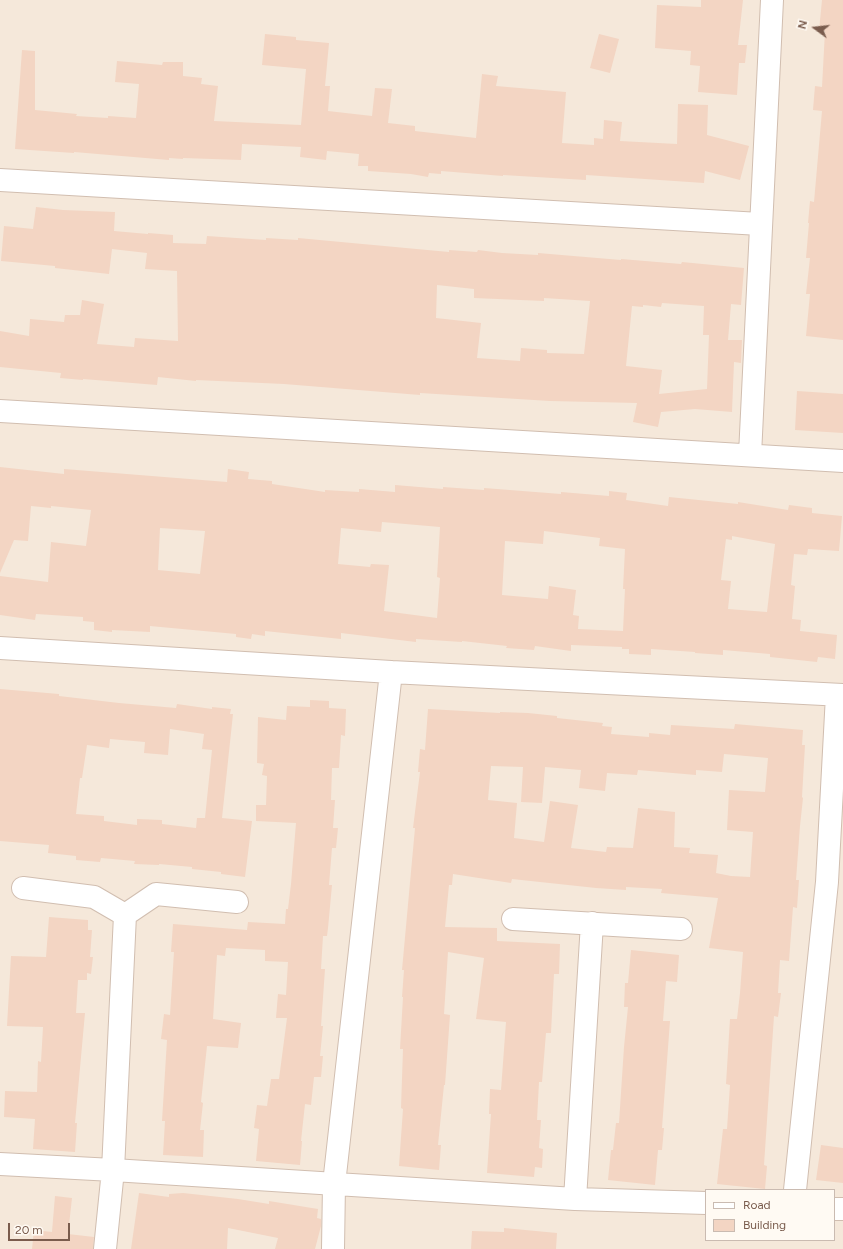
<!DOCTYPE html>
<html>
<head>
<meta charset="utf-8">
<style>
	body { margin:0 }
	#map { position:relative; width:843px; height:1249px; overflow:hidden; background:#fdf6ec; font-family:Figtree,sans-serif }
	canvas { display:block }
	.legend { position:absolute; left:705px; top:1189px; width:130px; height:52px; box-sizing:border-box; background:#fffaf3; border:1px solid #cabbb1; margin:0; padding:5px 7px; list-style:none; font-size:12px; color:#7a5c4d }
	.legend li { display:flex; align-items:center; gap:8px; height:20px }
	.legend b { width:20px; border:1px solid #cabbb1 }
	.north { position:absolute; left:795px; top:8px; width:40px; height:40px; -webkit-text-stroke:3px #fffaf3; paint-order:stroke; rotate:285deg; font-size:11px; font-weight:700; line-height:16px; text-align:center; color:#7a5c4d }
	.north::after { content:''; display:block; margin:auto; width:14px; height:18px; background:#7a5c4d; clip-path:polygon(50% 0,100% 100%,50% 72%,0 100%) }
	.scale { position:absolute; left:8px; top:1223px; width:62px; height:18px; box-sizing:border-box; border:2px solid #7a5c4d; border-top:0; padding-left:5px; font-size:12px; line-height:14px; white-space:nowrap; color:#7a5c4d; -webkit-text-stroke:3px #fffaf3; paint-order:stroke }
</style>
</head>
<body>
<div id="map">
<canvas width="843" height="1249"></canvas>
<ul class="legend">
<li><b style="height:5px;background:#fff"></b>Road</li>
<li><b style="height:11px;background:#f3d5c3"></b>Building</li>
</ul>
<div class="north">N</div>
<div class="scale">20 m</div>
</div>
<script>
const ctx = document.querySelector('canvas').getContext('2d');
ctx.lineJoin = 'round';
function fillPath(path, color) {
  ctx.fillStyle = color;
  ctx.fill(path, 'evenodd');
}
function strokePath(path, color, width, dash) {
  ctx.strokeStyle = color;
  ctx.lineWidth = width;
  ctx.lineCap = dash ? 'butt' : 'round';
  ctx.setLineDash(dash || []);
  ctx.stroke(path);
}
const residential = new Path2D(`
	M 0,0 L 843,0 L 843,1249 L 0,1249 ZM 706,1190 L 834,1190 L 834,1240 L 706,1240 Z`);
const building = new Path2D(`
	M 701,0 L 743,0 L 738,45 L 747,45 L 745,63 L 739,63 L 737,95 L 698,92 L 700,66 L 690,65 L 691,51 L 655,48 L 657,5 L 701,7 Z
	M 822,0 L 843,0 L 843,340 L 806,336 L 810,294 L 806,294 L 810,258 L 806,258 L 809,223 L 808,223 L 810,201 L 814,202 L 822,111 L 813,110 L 815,86 L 822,87 L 825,31 L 819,31 Z
	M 265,34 L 296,37 L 296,40 L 329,43 L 325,86 L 330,86 L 328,111 L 372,116 L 375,88 L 392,89 L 388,123 L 415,126 L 415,131 L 476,138 L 482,74 L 498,76 L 496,86 L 566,92 L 562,143 L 594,145 L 594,138 L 603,139 L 604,120 L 622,122 L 620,141 L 677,144 L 678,104 L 708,105 L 707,135 L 749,146 L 740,180 L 705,171 L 704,183 L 586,175 L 586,180 L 503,175 L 503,176 L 441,171 L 441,174 L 429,173 L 428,177 L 411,174 L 368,171 L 368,166 L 358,166 L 359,154 L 327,151 L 326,160 L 300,157 L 301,147 L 242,144 L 241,160 L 183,158 L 183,159 L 169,158 L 169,160 L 74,152 L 74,153 L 15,149 L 22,50 L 35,51 L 35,110 L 77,114 L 76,116 L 108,118 L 108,116 L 136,118 L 139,84 L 115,82 L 117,61 L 162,65 L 163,62 L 183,62 L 183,76 L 202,78 L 201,84 L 218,86 L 214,121 L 301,125 L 306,69 L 262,65 Z
	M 599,34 L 619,39 L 610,73 L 590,68 Z
	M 36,207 L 63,210 L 115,212 L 114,231 L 148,234 L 148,233 L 173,235 L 173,243 L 206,244 L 207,236 L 266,240 L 266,238 L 298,240 L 298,238 L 449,252 L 449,250 L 477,252 L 478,250 L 502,253 L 538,255 L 538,253 L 621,260 L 621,259 L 681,264 L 682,262 L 744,268 L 741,305 L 731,304 L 728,340 L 742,340 L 741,363 L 734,362 L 732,412 L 695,409 L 661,412 L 658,427 L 633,422 L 637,403 L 550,401 L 420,393 L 420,395 L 284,384 L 196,380 L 196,381 L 158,377 L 157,385 L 83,379 L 83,380 L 60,378 L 61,373 L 0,367 L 0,331 L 29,336 L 30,319 L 64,322 L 65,315 L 80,315 L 82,300 L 104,304 L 97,344 L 134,347 L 135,338 L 178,341 L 177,271 L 145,269 L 147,253 L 112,249 L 109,274 L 55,268 L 55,266 L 1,261 L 4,226 L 33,229 ZM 437,285 L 474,289 L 474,298 L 544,301 L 544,298 L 590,301 L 584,354 L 547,353 L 547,350 L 521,348 L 520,361 L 477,358 L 481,323 L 436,318 ZM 662,303 L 704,306 L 703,335 L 709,335 L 707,389 L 659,394 L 662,370 L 626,366 L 632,306 L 643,307 L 643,305 L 661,307 Z
	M 797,391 L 843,394 L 843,433 L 795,430 Z
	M 0,467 L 64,474 L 64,469 L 227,482 L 228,469 L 249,472 L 248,479 L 272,481 L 272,484 L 325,492 L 325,490 L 359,492 L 359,489 L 395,492 L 395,485 L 443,489 L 443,487 L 484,490 L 484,488 L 561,494 L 561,492 L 609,496 L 609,491 L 627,493 L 626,500 L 668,506 L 669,497 L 738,504 L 738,502 L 788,510 L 789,505 L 812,508 L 812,513 L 842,516 L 839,551 L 808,549 L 807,555 L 794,554 L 791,585 L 795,586 L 792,619 L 801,620 L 800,631 L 837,635 L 835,659 L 818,657 L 817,662 L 770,657 L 770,654 L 723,650 L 723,655 L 695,653 L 695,652 L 651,649 L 651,655 L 629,654 L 629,649 L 622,649 L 622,647 L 571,645 L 571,651 L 535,646 L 534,650 L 506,648 L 507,646 L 462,641 L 462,642 L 416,639 L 416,642 L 341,633 L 341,639 L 265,631 L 265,636 L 252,634 L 251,639 L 236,637 L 236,634 L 150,626 L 150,632 L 112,630 L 112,632 L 94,630 L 94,622 L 83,621 L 83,617 L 36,614 L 35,620 L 0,615 L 0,576 L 48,582 L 51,542 L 86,546 L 91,510 L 51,506 L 51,508 L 31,506 L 28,541 L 14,540 L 0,573 ZM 382,522 L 440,527 L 437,577 L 440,578 L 437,618 L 384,611 L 389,565 L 371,564 L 370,567 L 338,564 L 341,528 L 381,532 ZM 160,528 L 205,531 L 200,574 L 158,570 ZM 544,531 L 600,538 L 599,546 L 625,549 L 623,589 L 625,589 L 623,631 L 578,629 L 579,616 L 573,615 L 576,590 L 549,586 L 548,599 L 502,595 L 505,541 L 543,544 ZM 732,536 L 775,544 L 767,612 L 728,609 L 731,581 L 721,580 L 726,539 L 732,540 Z
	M 0,689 L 59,694 L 59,696 L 119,703 L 176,708 L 177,704 L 212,709 L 212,707 L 231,709 L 230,714 L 233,714 L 222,818 L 252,821 L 245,877 L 221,874 L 221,872 L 192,869 L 192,867 L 159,864 L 159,865 L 134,864 L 135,861 L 101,858 L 100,862 L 76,860 L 76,856 L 48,853 L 49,845 L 0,841 ZM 170,729 L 204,734 L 202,749 L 212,750 L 205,818 L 197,818 L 196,828 L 162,824 L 162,820 L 137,819 L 137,825 L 104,821 L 104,816 L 76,814 L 80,778 L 82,778 L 87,745 L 109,748 L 110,739 L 145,742 L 144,753 L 168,755 Z
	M 310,700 L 329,701 L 329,708 L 346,709 L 345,736 L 341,735 L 339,768 L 332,768 L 331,800 L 335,800 L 333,828 L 338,828 L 336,848 L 332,848 L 329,885 L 332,885 L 328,928 L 327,936 L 323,936 L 321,969 L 325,969 L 321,1026 L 323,1026 L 320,1056 L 323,1056 L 321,1077 L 314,1077 L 311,1105 L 305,1104 L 301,1141 L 302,1141 L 300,1165 L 256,1161 L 259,1129 L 254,1128 L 257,1105 L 267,1106 L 271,1079 L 279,1079 L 287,1018 L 276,1018 L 278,994 L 286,995 L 288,962 L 265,961 L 265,950 L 226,948 L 225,956 L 217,955 L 213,1019 L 241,1023 L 238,1048 L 207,1046 L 201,1102 L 203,1103 L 200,1130 L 204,1130 L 203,1157 L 163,1155 L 165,1121 L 162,1121 L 167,1040 L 161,1039 L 164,1014 L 170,1015 L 174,952 L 171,952 L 173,924 L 247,930 L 248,922 L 285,924 L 286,909 L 288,909 L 291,884 L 296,823 L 256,821 L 256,805 L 266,805 L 267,776 L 262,775 L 264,764 L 257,763 L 258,717 L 286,720 L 287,706 L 310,707 Z
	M 428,709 L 500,713 L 500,712 L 528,713 L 557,716 L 557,718 L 603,723 L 602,726 L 612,727 L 611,734 L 649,737 L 649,733 L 670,735 L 671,725 L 734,729 L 735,724 L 803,730 L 802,745 L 805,745 L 802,797 L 803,798 L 800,826 L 796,880 L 799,880 L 797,908 L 793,907 L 789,961 L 780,960 L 778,993 L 781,993 L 778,1017 L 774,1016 L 764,1165 L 767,1166 L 765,1189 L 717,1184 L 723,1129 L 727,1129 L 730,1085 L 726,1084 L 730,1019 L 737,1019 L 740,993 L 743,952 L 709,948 L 718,898 L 661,893 L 662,889 L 626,887 L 626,890 L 596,888 L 512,879 L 511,883 L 453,874 L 452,885 L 449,885 L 445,927 L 497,928 L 497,941 L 560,944 L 559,974 L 554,974 L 551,1033 L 546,1033 L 542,1082 L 539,1082 L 537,1120 L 541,1120 L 539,1148 L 543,1149 L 542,1168 L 535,1167 L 534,1177 L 487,1173 L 491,1114 L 489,1114 L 490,1089 L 501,1090 L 506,1022 L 476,1019 L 484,958 L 448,952 L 444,1014 L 450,1015 L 445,1085 L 444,1085 L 438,1145 L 441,1145 L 439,1170 L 399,1166 L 403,1109 L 401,1108 L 403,1049 L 400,1049 L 403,997 L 402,997 L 404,970 L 402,970 L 415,828 L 413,828 L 420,772 L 418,772 L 420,749 L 425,750 ZM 724,754 L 768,758 L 765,792 L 729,790 L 727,830 L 753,832 L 750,877 L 731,876 L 716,873 L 718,855 L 689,853 L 690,848 L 674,847 L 675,812 L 638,808 L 633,848 L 607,847 L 606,852 L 571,848 L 578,805 L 550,801 L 544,842 L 514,838 L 517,803 L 488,800 L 491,766 L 523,767 L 521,802 L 542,803 L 545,767 L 581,770 L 579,788 L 605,791 L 607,773 L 637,775 L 638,770 L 696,775 L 696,770 L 722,772 Z
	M 49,917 L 88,920 L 88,930 L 92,930 L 90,957 L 93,957 L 91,974 L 87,973 L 87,980 L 78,980 L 76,1013 L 85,1013 L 75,1123 L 77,1123 L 75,1152 L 33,1149 L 35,1119 L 4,1117 L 5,1091 L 37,1092 L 38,1061 L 41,1062 L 43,1027 L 7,1026 L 11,956 L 46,957 Z
	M 631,950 L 679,955 L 677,982 L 666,981 L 663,1021 L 670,1021 L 662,1128 L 664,1128 L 662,1150 L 658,1150 L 655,1185 L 608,1180 L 611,1150 L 613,1150 L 616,1123 L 619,1123 L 624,1047 L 628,1007 L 624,1007 L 625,983 L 628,983 Z
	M 821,1145 L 843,1148 L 843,1183 L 816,1180 Z
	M 139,1193 L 169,1197 L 169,1194 L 183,1193 L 238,1199 L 269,1204 L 269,1201 L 318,1209 L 317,1218 L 321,1219 L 321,1226 L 315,1249 L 275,1249 L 278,1238 L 228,1228 L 227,1249 L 131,1249 Z
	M 55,1196 L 72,1198 L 68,1234 L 94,1237 L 93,1249 L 32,1249 L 34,1230 L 52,1232 Z
	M 504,1228 L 557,1233 L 556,1249 L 471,1249 L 472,1231 L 504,1232 Z`);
const minor = new Path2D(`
	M 0,180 L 760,224
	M 0,411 L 843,461
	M 750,455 L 772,0
	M 0,648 L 391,672 L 843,695
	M 23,888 L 94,897 L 125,915 L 113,1170 L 105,1249
	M 125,915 L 156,894 L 237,902
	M 513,919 L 681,929
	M 0,1164 L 113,1170 L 575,1199 L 706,1203
	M 795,1190 L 827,882 L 837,695
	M 575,1199 L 592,923
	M 834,1209 L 843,1209
	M 333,1249 L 334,1184 L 391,672`);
fillPath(residential, '#f5e8da');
fillPath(building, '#f3d5c3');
strokePath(minor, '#d1beb0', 24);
strokePath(minor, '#fff', 22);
</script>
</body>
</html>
